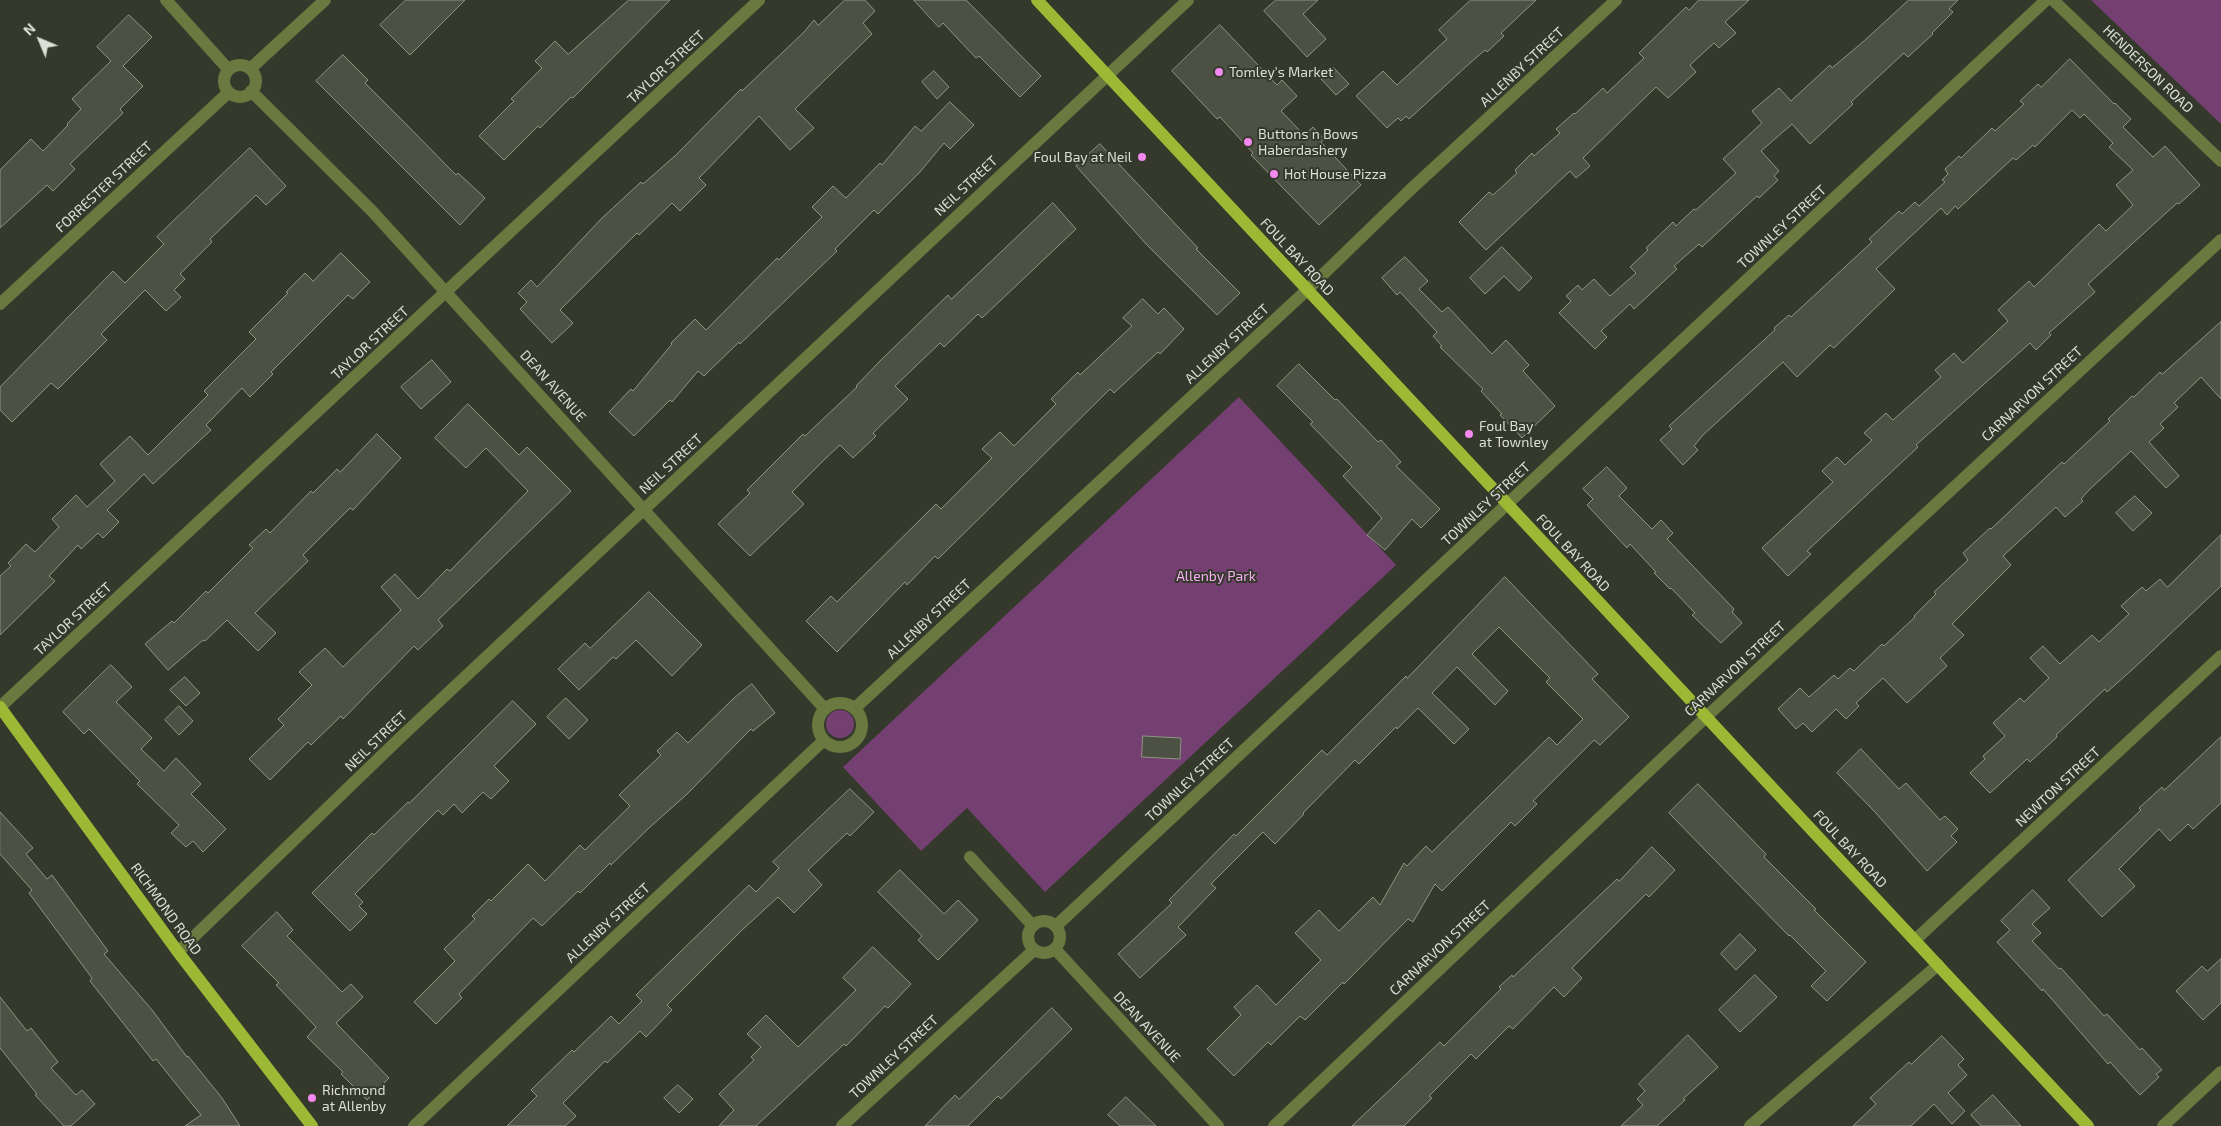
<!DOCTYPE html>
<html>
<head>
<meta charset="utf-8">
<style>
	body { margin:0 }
	#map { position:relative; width:2221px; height:1126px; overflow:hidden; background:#35392c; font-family:"Exo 2",sans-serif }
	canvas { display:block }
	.north { position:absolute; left:15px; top:15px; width:50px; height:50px; -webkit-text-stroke:4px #35392c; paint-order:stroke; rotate:315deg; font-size:14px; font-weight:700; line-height:20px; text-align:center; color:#dcdfd7 }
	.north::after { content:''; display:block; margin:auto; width:18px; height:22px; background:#dcdfd7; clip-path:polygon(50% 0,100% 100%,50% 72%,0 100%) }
</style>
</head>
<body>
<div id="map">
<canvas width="2221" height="1126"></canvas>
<div class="north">N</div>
</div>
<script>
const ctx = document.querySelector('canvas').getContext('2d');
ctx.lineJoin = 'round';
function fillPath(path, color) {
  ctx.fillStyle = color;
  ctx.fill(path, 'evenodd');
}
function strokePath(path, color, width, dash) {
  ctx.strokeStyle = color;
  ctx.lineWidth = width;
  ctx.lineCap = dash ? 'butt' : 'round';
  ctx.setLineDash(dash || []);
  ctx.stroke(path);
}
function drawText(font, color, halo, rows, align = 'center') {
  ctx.font = font + ' "Exo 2",sans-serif';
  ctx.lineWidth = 4;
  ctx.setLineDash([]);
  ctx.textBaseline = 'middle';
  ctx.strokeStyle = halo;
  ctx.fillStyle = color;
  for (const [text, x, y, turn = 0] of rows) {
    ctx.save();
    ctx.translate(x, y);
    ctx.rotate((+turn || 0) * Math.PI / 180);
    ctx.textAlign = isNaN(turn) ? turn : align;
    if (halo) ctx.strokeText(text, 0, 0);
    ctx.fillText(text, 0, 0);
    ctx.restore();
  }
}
const green = new Path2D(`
	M 2091,0 L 2221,0 L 2221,124 Z
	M 1239,397 L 1396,565 L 1045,892 L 967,808 L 921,851 L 843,767 Z
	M826 724a14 14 0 1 1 28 0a14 14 0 1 1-28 0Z`);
const building = new Path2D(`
	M 406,0 L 465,0 L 410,55 L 380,25 Z
	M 629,0 L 670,0 L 573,98 L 571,97 L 540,128 L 538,126 L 504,160 L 479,136 L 514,101 L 511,99 L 542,68 L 535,61 L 555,41 L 568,54 Z
	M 845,0 L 865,0 L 875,11 L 863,23 L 872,34 L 795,109 L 814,128 L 790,150 L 759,116 L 699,178 L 706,185 L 680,211 L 672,203 L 639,235 L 637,233 L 560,310 L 573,323 L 552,343 L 520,309 L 527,302 L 518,293 L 531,280 L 537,287 L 602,218 L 641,182 L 643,184 L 676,155 L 741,89 L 742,91 L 803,33 L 814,20 L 818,25 Z
	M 914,0 L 966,0 L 1041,76 L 1020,97 L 979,56 L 976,58 L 943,23 L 939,27 Z
	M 1276,0 L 1318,0 L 1303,14 L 1326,39 L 1307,57 L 1264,11 Z
	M 1471,0 L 1536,0 L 1501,33 L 1504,36 L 1487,52 L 1485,50 L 1470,63 L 1409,119 L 1406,116 L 1401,121 L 1398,118 L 1387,128 L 1356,96 L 1383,71 L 1397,85 L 1447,39 L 1439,30 Z
	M 1699,0 L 1749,0 L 1725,22 L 1736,33 L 1719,48 L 1714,43 L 1690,65 L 1696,72 L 1668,98 L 1656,87 L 1583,158 L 1590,166 L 1576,178 L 1570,171 L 1486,250 L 1459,222 L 1489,192 L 1493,195 L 1517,173 L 1515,170 L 1532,153 L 1534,156 L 1560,133 L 1556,129 L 1574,113 L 1575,114 L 1603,88 L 1607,93 L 1644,58 L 1639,53 L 1686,7 L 1689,10 Z
	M 1909,0 L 1958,0 L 1949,9 L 1953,12 L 1932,33 L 1933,34 L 1908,57 L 1904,53 L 1851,102 L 1853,104 L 1810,144 L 1792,124 L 1761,151 L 1779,171 L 1774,176 L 1778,180 L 1759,198 L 1757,196 L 1702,247 L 1699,244 L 1674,266 L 1677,269 L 1634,309 L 1630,304 L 1601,331 L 1607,337 L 1595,349 L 1559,313 L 1571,301 L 1566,296 L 1578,285 L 1582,290 L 1594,279 L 1610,296 L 1636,273 L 1630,267 L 1648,250 L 1646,248 L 1673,222 L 1676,226 L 1694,209 L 1696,210 L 1736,173 L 1723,159 L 1762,123 L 1752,111 L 1779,88 L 1791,101 L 1830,65 L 1832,68 L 1864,41 Z
	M 129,15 L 152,37 L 123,66 L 143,86 L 120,109 L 123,113 L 70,164 L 75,169 L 53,191 L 47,185 L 0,228 L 0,170 L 31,139 L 43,151 L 68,125 L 67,124 L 81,109 L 72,99 L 111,61 L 97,47 Z
	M 1220,25 L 1277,85 L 1282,80 L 1297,96 L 1281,111 L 1304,135 L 1313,127 L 1324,139 L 1321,142 L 1361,185 L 1319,225 L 1251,155 L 1253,153 L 1220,117 L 1217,119 L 1172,71 Z
	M 343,55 L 368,80 L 365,83 L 402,120 L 456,175 L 458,173 L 485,198 L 460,225 L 316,81 Z
	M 2070,59 L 2114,104 L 2115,103 L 2131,119 L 2123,127 L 2153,157 L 2165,146 L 2200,185 L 2179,204 L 2177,203 L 2088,284 L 2095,292 L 2049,333 L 2051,335 L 2036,350 L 2030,343 L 1916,445 L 1918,447 L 1807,551 L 1811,554 L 1788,576 L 1762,548 L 1833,482 L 1822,471 L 1837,457 L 1845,465 L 1872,440 L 1864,433 L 1886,413 L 1893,420 L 1941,377 L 1935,370 L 1954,353 L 1963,363 L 2008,321 L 1998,310 L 2029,281 L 2034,287 L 2099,224 L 2106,231 L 2133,205 L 2116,185 L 2133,170 L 2109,147 L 2113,143 L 2084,114 L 2080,118 L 2072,110 L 2035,147 L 2033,145 L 2016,160 L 2013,158 L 1958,209 L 1955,206 L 1947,215 L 1941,208 L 1876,269 L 1895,289 L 1834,348 L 1830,345 L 1797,377 L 1783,362 L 1703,435 L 1694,446 L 1698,450 L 1683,465 L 1660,440 L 1672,429 L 1669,426 L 1775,330 L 1774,328 L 1789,315 L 1791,317 L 1872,242 L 1869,239 L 1899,211 L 1902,214 L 1915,202 L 1919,206 L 1945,182 L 1942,180 L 1948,174 L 1945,169 L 1959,156 L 1961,158 L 1992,128 L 1995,131 L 2024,104 L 2020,101 L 2038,84 L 2041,87 Z
	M 1334,68 L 1349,84 L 1336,95 L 1321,79 Z
	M 934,71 L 949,87 L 937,99 L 922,82 Z
	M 950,102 L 974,125 L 950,149 L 944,143 L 919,173 L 878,214 L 874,210 L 835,249 L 837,251 L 740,344 L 739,342 L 704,376 L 698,371 L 672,402 L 670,400 L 634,436 L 609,412 L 631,389 L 633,391 L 672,344 L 671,343 L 695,319 L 706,330 L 777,258 L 779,260 L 822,217 L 812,207 L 833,186 L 846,198 L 880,163 L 882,165 L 915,126 L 921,131 Z
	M 1100,144 L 1198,248 L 1196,249 L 1240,293 L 1217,315 L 1147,245 L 1076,166 Z
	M 250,148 L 286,186 L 266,205 L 256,195 L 210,239 L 212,242 L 180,274 L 185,279 L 174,290 L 181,297 L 166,311 L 145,290 L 101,334 L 107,340 L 58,389 L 51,383 L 12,422 L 0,410 L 0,387 L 113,271 L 125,283 L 164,244 L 157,237 Z
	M 1053,203 L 1076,229 L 982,318 L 978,314 L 944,347 L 940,343 L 895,386 L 908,399 L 873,433 L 876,436 L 853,458 L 840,445 L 826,458 L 792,492 L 804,504 L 750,556 L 718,524 L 750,493 L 747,490 L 803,434 L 805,436 L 857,387 L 856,386 L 881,360 L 948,295 L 951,299 Z
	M 1502,247 L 1532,278 L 1519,291 L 1504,276 L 1485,294 L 1470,278 Z
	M 341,253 L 370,282 L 353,299 L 348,295 L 271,372 L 273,374 L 250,397 L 242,388 L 206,425 L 211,430 L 153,484 L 144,474 L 107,510 L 119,522 L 103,538 L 98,533 L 81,549 L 78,545 L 49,576 L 55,581 L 0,635 L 0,576 L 11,566 L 8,563 L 26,544 L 35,552 L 59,527 L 52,519 L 76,495 L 87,507 L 115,481 L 100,464 L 130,436 L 148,455 L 208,395 L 204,391 L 256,339 L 249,332 L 288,293 L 286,292 L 305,273 L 313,281 Z
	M 1405,257 L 1428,281 L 1419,289 L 1442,312 L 1448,307 L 1492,354 L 1506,340 L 1529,365 L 1523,371 L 1555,406 L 1522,438 L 1500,415 L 1502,414 L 1481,391 L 1483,389 L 1440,347 L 1442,346 L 1433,336 L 1437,332 L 1400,292 L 1397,295 L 1382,278 Z
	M 1143,299 L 1158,314 L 1164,308 L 1184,329 L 1160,354 L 1158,352 L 1114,393 L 1110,389 L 938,559 L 935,556 L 907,585 L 905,582 L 837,652 L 806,621 L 831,596 L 837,602 L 936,504 L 941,509 L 992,458 L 982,449 L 1000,432 L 1014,446 L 1056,404 L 1051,399 L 1078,372 L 1080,375 L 1132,326 L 1123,318 Z
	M 2221,322 L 2221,399 L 2201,377 L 2174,403 L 2178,407 L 2160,424 L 2164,428 L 2149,442 L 2179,476 L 2166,488 L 2131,451 L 2089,490 L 2081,499 L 2083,501 L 2065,517 L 2056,507 L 2003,556 L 2011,565 L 1952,624 L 1964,635 L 1940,658 L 1947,666 L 1907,703 L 1883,678 L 1856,703 L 1859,706 L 1846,719 L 1836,709 L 1812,732 L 1803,723 L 1796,729 L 1778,709 L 1800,688 L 1809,697 L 1834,675 L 1838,679 L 1850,668 L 1854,671 L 1882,644 L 1884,646 L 1915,617 L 1914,616 L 1936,594 L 1934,592 L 1968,560 L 1963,553 L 1990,528 L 1991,529 L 2062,462 L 2064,464 L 2110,421 L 2108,419 L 2132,396 L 2134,397 L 2160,372 L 2162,374 Z
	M 432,360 L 451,382 L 421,409 L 401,387 Z
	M 1299,364 L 1335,400 L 1337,399 L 1378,442 L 1381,440 L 1401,462 L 1396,466 L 1440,509 L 1421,528 L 1412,519 L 1385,550 L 1367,535 L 1382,518 L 1343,476 L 1352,467 L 1310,424 L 1313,422 L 1277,386 Z
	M 468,404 L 519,455 L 527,447 L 571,491 L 438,620 L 443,626 L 418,650 L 414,646 L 343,719 L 341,716 L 311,745 L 308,742 L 270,780 L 249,759 L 284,725 L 278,719 L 312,685 L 299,672 L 325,648 L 343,667 L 401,610 L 381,587 L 395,574 L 418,599 L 447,569 L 450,571 L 528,491 L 486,448 L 466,468 L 435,438 Z
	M 377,434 L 401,458 L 353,510 L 350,508 L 303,555 L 308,561 L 255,613 L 276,633 L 258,651 L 227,620 L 205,641 L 203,640 L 168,670 L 145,644 L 172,621 L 174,623 L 206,591 L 208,593 L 253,548 L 249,545 L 266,529 L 270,533 L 311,491 L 313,493 L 337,469 L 340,472 Z
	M 1607,467 L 1627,488 L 1619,496 L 1652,529 L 1661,520 L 1673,533 L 1667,539 L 1734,609 L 1732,612 L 1742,623 L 1721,643 L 1692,615 L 1695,613 L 1671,588 L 1670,589 L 1654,573 L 1656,572 L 1630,544 L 1627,548 L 1587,505 L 1593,499 L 1583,489 Z
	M 2135,496 L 2152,513 L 2133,531 L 2116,513 Z
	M 2221,535 L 2221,586 L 2134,668 L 2107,692 L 2105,689 L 2056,735 L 2057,737 L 2030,762 L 2027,759 L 1990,793 L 1970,773 L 1985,759 L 1983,756 L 2005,736 L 1993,723 L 2020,698 L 2024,702 L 2049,678 L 2030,658 L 2043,646 L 2060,664 L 2092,635 L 2099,642 L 2129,614 L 2121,606 L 2142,587 L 2146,591 L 2160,579 L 2167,587 Z
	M 1505,577 L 1598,674 L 1592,679 L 1629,717 L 1600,745 L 1594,740 L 1533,801 L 1537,804 L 1515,826 L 1511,822 L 1442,891 L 1435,884 L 1413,922 L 1408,919 L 1344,984 L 1343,982 L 1305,1020 L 1300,1016 L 1271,1045 L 1268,1042 L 1234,1076 L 1207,1049 L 1241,1015 L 1234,1007 L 1257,985 L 1276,1005 L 1321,960 L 1295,933 L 1319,910 L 1339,931 L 1373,897 L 1380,905 L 1404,863 L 1407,866 L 1426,846 L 1432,852 L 1549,737 L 1557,745 L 1583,719 L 1546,682 L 1550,678 L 1499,627 L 1472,654 L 1508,691 L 1495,705 L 1457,667 L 1432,693 L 1469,729 L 1454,744 L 1418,708 L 1397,729 L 1396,727 L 1359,764 L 1355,760 L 1303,813 L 1304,814 L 1275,844 L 1263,832 L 1211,884 L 1216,888 L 1178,927 L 1186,935 L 1140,978 L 1118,954 L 1172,903 L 1169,900 L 1234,834 L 1236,836 L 1322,750 L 1327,755 L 1406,676 L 1407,678 Z
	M 649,592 L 702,645 L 672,676 L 636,640 L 616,659 L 613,657 L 579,690 L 558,669 L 585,643 L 590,648 Z
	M 111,665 L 132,687 L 116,702 L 152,738 L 141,749 L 164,771 L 176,758 L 201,784 L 191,794 L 226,829 L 203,852 L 193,841 L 186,847 L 171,833 L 179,825 L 137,784 L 140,781 L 89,729 L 84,734 L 63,712 Z
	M 185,677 L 200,693 L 186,706 L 170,690 Z
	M 752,684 L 775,713 L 753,731 L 751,729 L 686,795 L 650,827 L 611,865 L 610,863 L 580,893 L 578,891 L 542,926 L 533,918 L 459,994 L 462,998 L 436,1024 L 414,1002 L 455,961 L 444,949 L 475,919 L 472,916 L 489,899 L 491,901 L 528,864 L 545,881 L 580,845 L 585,850 L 630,806 L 619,795 L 661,755 L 657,751 L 677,732 L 688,743 L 734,698 Z
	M 566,698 L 588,720 L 569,739 L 547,717 Z
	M 513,701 L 536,724 L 494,766 L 509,781 L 491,799 L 483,792 L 462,813 L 454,804 L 443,815 L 438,810 L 355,894 L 363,902 L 359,906 L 367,914 L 350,931 L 312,893 L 372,833 L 374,835 L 408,802 L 409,803 Z
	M 179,706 L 193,721 L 179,735 L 165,720 Z
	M 1143,736 L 1181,738 L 1180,759 L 1142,757 Z
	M 2221,737 L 2221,803 L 2193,829 L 2188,824 L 2170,841 L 2159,829 L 2119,869 L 2135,886 L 2102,917 L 2068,880 L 2141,810 L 2139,808 L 2162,787 L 2164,790 Z
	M 1861,749 L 1899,789 L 1906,783 L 1940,820 L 1945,816 L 1958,829 L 1951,836 L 1957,842 L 1927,871 L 1875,812 L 1837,773 Z
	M 1698,784 L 1766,854 L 1764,857 L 1816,909 L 1814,910 L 1866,962 L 1827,1001 L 1811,986 L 1826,971 L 1790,935 L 1789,936 L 1669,813 Z
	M 850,789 L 874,812 L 850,836 L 847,833 L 808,870 L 822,885 L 794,913 L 778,897 L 741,931 L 667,1005 L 672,1010 L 646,1037 L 640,1031 L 607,1063 L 605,1061 L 563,1103 L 576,1116 L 565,1126 L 507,1126 L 537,1096 L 531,1090 L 572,1050 L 574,1052 L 611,1016 L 619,1024 L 642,1001 L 636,995 L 749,885 L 756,892 L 779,868 L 773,862 Z
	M 0,812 L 33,848 L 26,854 L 47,879 L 52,875 L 108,951 L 104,954 L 152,1010 L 187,1057 L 188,1056 L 222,1098 L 240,1126 L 185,1126 L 201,1115 L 156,1059 L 153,1061 L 90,981 L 92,978 L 29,893 L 32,890 L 0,854 Z
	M 1652,847 L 1675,870 L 1649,897 L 1646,894 L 1572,968 L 1582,978 L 1564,997 L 1554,987 L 1513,1029 L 1509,1026 L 1476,1059 L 1471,1054 L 1429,1096 L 1432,1098 L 1404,1126 L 1352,1126 L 1440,1042 L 1444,1046 L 1501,989 L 1499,987 L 1512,975 L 1513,977 L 1617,879 L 1619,881 Z
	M 900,870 L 944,914 L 958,900 L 978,920 L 938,960 L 918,940 L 922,936 L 878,892 Z
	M 2033,890 L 2050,908 L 2032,924 L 2041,933 L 2032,941 L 2059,969 L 2061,968 L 2104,1016 L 2107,1014 L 2140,1050 L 2142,1048 L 2162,1070 L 2156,1074 L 2159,1077 L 2140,1095 L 2110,1062 L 2108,1064 L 2043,989 L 2042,991 L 1997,942 L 2010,930 L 2001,921 Z
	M 277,912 L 293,930 L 287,936 L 342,992 L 351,984 L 363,997 L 336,1023 L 389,1078 L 367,1100 L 341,1074 L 343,1072 L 307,1037 L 316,1027 L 276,985 L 279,983 L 242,946 Z
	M 1740,934 L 1756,950 L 1736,970 L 1721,954 Z
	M 873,947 L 911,984 L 888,1008 L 885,1006 L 846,1046 L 844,1044 L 756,1126 L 719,1126 L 734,1110 L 719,1094 L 754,1060 L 751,1057 L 761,1047 L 747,1034 L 766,1015 L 798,1047 L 856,990 L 843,978 Z
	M 2221,959 L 2221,1003 L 2203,1020 L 2176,991 L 2202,966 L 2207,971 Z
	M 1755,975 L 1777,997 L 1740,1032 L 1719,1010 Z
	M 0,997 L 27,1031 L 31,1028 L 58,1062 L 51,1068 L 76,1095 L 82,1090 L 95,1104 L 71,1126 L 64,1126 L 35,1095 L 37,1094 L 0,1048 Z
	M 1052,1008 L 1072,1029 L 1001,1099 L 998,1096 L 968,1126 L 925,1126 L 955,1095 L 959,1099 Z
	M 1688,1035 L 1718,1067 L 1683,1099 L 1685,1100 L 1657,1126 L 1621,1126 L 1643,1105 L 1637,1099 L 1645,1091 L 1639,1084 Z
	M 1942,1036 L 1964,1059 L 1958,1065 L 1967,1075 L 1948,1093 L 1965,1111 L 1952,1124 L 1934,1104 L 1911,1126 L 1853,1126 L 1876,1104 L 1870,1098 L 1909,1062 L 1911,1064 Z
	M 678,1085 L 693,1099 L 679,1113 L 664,1098 Z
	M 1993,1095 L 2021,1126 L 1981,1126 L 1971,1115 Z
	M 1126,1097 L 1156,1126 L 1120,1126 L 1108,1115 Z`);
const minor = new Path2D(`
	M 166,0 L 228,69
	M 2053,0 L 2221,161
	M224 81a16 16 0 1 1 32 0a16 16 0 1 1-32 0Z
	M 250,69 L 325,0
	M 251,91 L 372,211 L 824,708
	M 0,304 L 229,92
	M818 725a22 22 0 1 1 44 0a22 22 0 1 1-44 0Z
	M 0,707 L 759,0
	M 855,708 L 1307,290 L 1409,191 L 1616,0
	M 970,857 L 1033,926
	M1028 937a16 16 0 1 1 32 0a16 16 0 1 1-32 0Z
	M 1056,926 L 2046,0
	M 1915,940 L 2221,656
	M 1055,949 L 1218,1126
	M 178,952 L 403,735 L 1188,0
	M 414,1126 L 823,741
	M 842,1126 L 1034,950
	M 1274,1126 L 1706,717 L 2221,240
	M 1750,1126 L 1938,965
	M 2163,1126 L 2221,1072`);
const major = new Path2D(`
	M 1037,0 L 2088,1126
	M 0,707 L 178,952 L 312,1126`);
const markers = [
	[1219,72,5,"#f489ef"],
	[1248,142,5,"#f489ef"],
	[1142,157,5,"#f489ef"],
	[1274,174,5,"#f489ef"],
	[1469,434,5,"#f489ef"],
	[312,1098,5,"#f489ef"]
];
const streetNames = [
	["TAYLOR STREET",666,67,-43],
	["ALLENBY STREET",1522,67,-43],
	["HENDERSON ROAD",2148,69,44],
	["NEIL STREET",966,186,-43],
	["FORRESTER STREET",104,187,-43],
	["TOWNLEY STREET",1782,227,-43],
	["FOUL BAY ROAD",1297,257,47],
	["TAYLOR STREET",370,343,-43],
	["ALLENBY STREET",1227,344,-43],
	["DEAN AVENUE",553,386,48],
	["CARNARVON STREET",2032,394,-43],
	["NEIL STREET",671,464,-43],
	["TOWNLEY STREET",1486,504,-43],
	["FOUL BAY ROAD",1573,553,47],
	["TAYLOR STREET",73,619,-43],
	["ALLENBY STREET",929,619,-43],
	["CARNARVON STREET",1735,669,-43],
	["NEIL STREET",376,741,-44],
	["TOWNLEY STREET",1190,780,-43],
	["NEWTON STREET",2058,787,-43],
	["FOUL BAY ROAD",1850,849,47],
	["RICHMOND ROAD",166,909,54],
	["ALLENBY STREET",608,923,-43],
	["CARNARVON STREET",1440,948,-43],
	["DEAN AVENUE",1147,1027,47],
	["TOWNLEY STREET",894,1057,-43]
];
const poiNames = [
	["Tomley's Market",1229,72],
	["Buttons n Bows",1258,134],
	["Haberdashery",1258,150],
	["Foul Bay at Neil",1132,157,"right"],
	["Hot House Pizza",1284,174],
	["Foul Bay",1479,426],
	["at Townley",1479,442],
	["Richmond",322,1090],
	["at Allenby",322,1106]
];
const parkNames = [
	["Allenby Park",1216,576]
];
fillPath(green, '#744071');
fillPath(building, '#4d5143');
strokePath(building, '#8f9485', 1);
strokePath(minor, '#6a793f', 12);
strokePath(major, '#9bb934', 12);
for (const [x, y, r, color] of markers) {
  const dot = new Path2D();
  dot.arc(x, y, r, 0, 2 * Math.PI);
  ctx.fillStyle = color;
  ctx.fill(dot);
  strokePath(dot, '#35392c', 2);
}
drawText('14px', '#dcdfd7', '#35392c', streetNames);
drawText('14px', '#dcdfd7', '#35392c', poiNames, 'left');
drawText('14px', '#f9adf4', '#35392c', parkNames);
</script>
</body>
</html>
